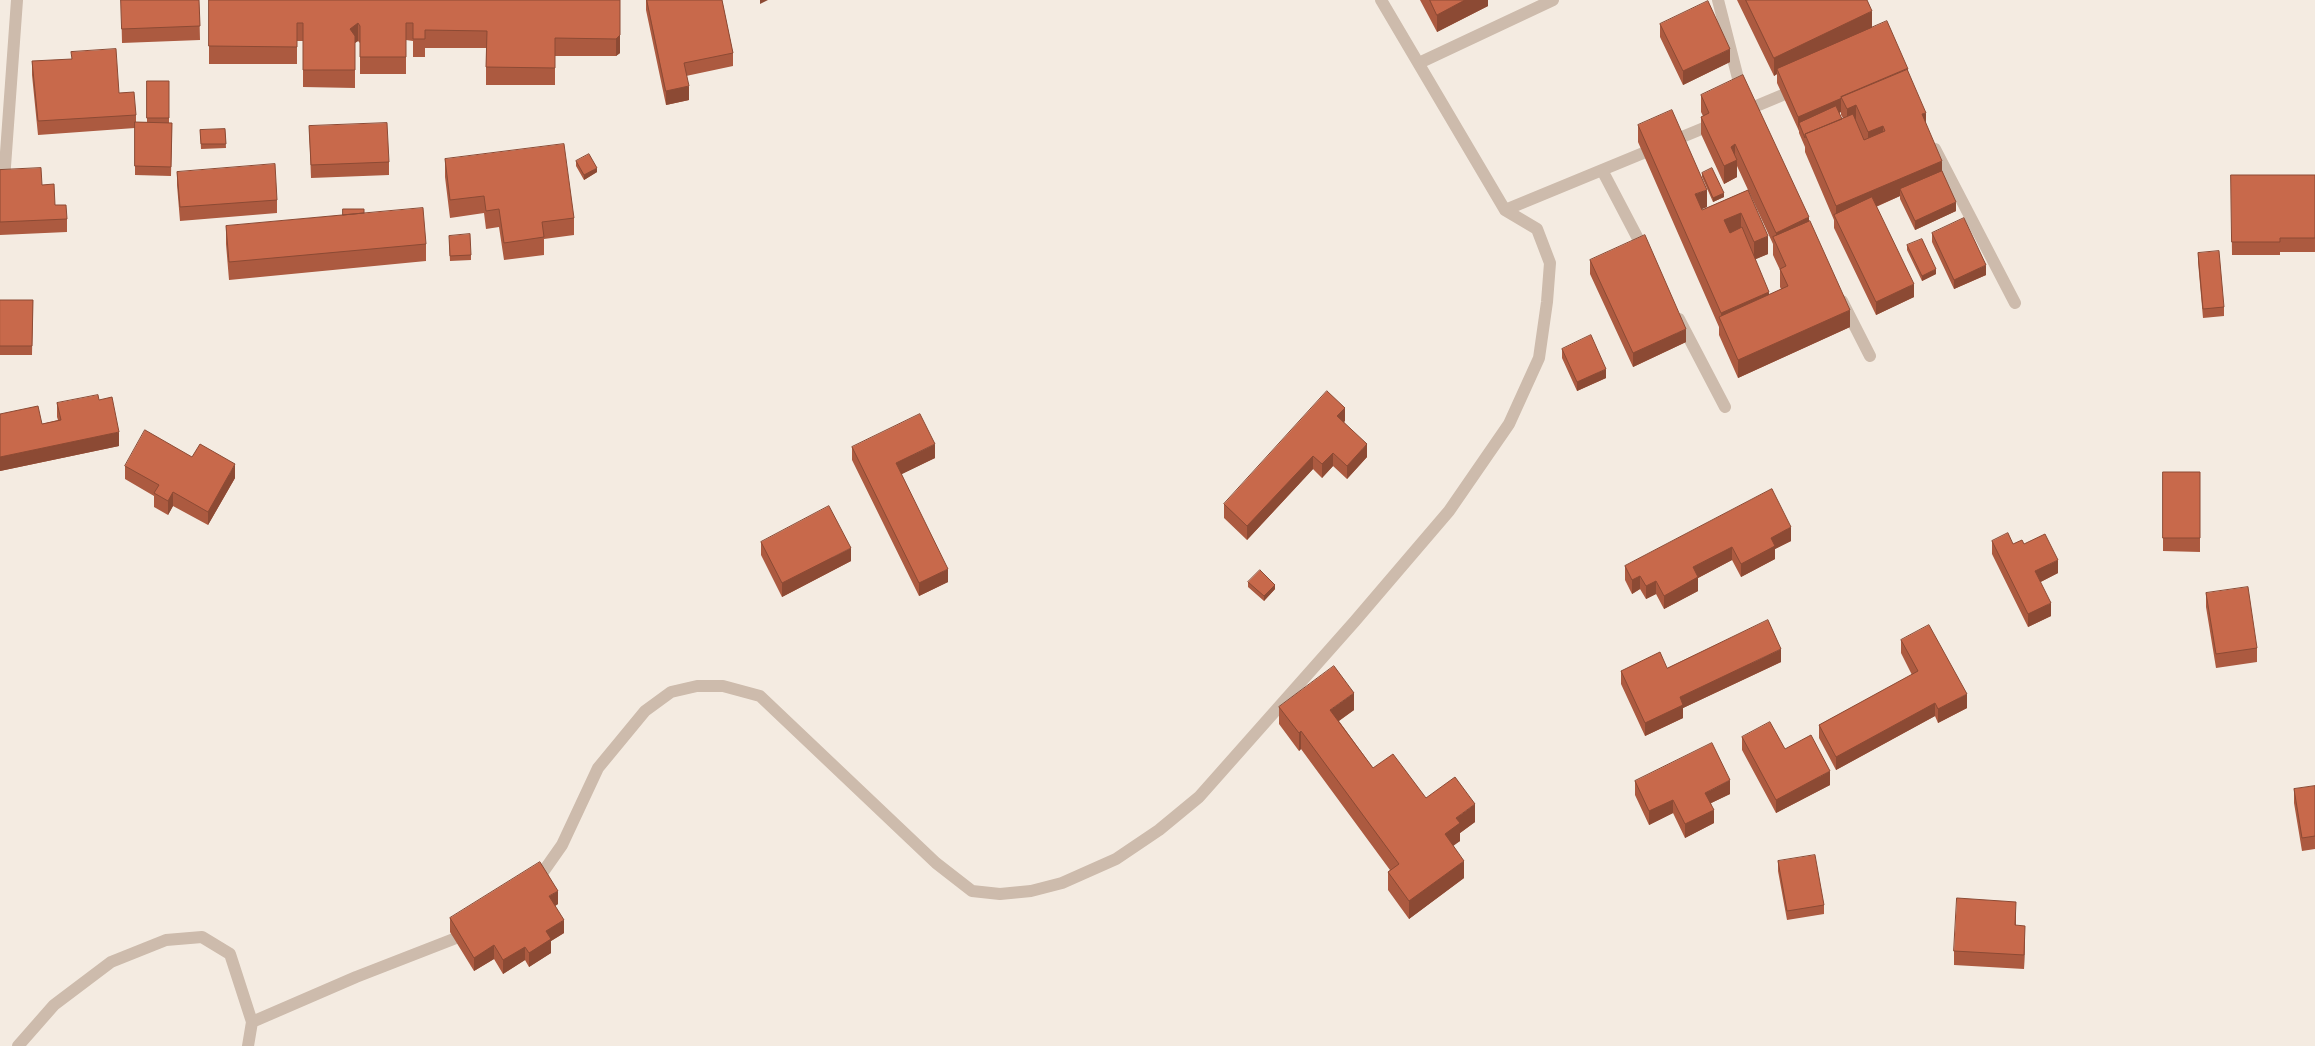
<!DOCTYPE html>
<html>
<head>
<meta charset="utf-8">
<style>
	body { margin:0 }
	canvas { display:block; background:#f4ebe1 }
</style>
</head>
<body>
<canvas width="2315" height="1046"></canvas>
<script>
const ctx = document.querySelector('canvas').getContext('2d');
ctx.lineJoin = 'round';
function strokePath(path, color, width, dash) {
  ctx.strokeStyle = color;
  ctx.lineWidth = width;
  ctx.lineCap = dash ? 'butt' : 'round';
  ctx.setLineDash(dash || []);
  ctx.stroke(path);
}
function fillPath(path, color) {
  ctx.fillStyle = color;
  ctx.fill(path, 'evenodd');
}
const street = new Path2D(`
	M 1381,0 L 1505,210 L 1716,123
	M 1718,0 L 1742,94
	M 1419,63 L 1553,0
	M 1742,112 L 1797,89
	M 1935,149 L 2015,303
	M 1602,170 L 1645,252
	M 0,196 L 3,194 L 17,0
	M 1842,301 L 1870,356
	M 1679,319 L 1725,407
	M 536,882 L 562,845 L 598,768 L 645,711 L 671,692 L 697,686 L 723,686 L 760,696 L 936,863 L 972,891 L 1000,894 L 1031,891 L 1062,883 L 1116,859 L 1159,830 L 1199,797 L 1355,621 L 1449,511 L 1509,424 L 1539,358 L 1547,302 L 1550,263 L 1537,229 L 1505,210
	M 252,1022 L 356,977 L 469,933
	M 18,1046 L 54,1005 L 111,962 L 166,940 L 202,937 L 230,954 L 252,1022 L 248,1046`);
const wall = new Path2D(`
	M 121,0 L 199,0 L 200,40 L 122,43 Z
	M 209,0 L 620,0 L 620,53 L 616,56 L 555,56 L 555,85 L 486,85 L 486,48 L 425,48 L 425,57 L 413,57 L 413,41 L 406,40 L 406,74 L 360,74 L 360,43 L 358,41 L 355,43 L 355,88 L 303,87 L 303,41 L 297,41 L 297,64 L 209,64 Z
	M 646,0 L 722,0 L 733,53 L 733,66 L 686,76 L 689,100 L 666,105 L 646,10 Z
	M 1420,0 L 1488,0 L 1488,6 L 1437,32 Z
	M 1737,0 L 1867,0 L 1872,27 L 1908,72 L 1956,211 L 1915,230 L 1900,199 L 1900,196 L 1876,207 L 1914,297 L 1876,315 L 1834,228 L 1834,220 L 1805,152 L 1805,147 L 1799,133 L 1799,131 L 1777,83 L 1777,74 L 1774,76 ZM 1841,112 L 1841,115 L 1843,118 L 1842,119 L 1839,113 Z
	M 1660,24 L 1730,62 L 1683,85 L 1660,37 Z
	M 32,61 L 119,93 L 136,115 L 136,122 L 147,122 L 147,81 L 169,81 L 169,123 L 172,123 L 171,176 L 135,175 L 135,128 L 38,135 L 32,75 Z
	M 1701,95 L 1809,221 L 1850,327 L 1738,378 L 1719,335 L 1719,327 L 1638,142 L 1638,125 L 1707,207 L 1701,209 L 1702,210 L 1748,190 L 1768,254 L 1755,259 L 1769,295 L 1781,289 L 1780,287 L 1780,270 L 1773,255 L 1773,244 L 1737,166 L 1737,177 L 1724,184 L 1701,134 L 1701,117 L 1703,116 L 1701,112 Z
	M 309,126 L 389,162 L 389,175 L 311,178 Z
	M 225,129 L 226,148 L 201,149 L 200,130 Z
	M 445,159 L 574,218 L 574,235 L 544,239 L 544,255 L 504,260 L 499,227 L 486,229 L 484,213 L 450,218 L 445,177 Z
	M 576,161 L 597,172 L 584,180 L 576,166 Z
	M 0,170 L 42,185 L 55,205 L 67,219 L 67,232 L 0,235 Z
	M 177,172 L 277,200 L 277,213 L 180,221 L 177,185 Z
	M 1702,173 L 1724,197 L 1713,202 L 1702,177 Z
	M 2231,175 L 2315,175 L 2315,252 L 2280,252 L 2280,255 L 2232,255 Z
	M 364,213 L 426,244 L 426,261 L 229,280 L 226,244 L 226,226 Z
	M 1932,233 L 1986,275 L 1954,289 L 1932,242 Z
	M 449,240 L 471,255 L 471,260 L 450,261 Z
	M 1907,245 L 1936,274 L 1922,281 L 1907,250 Z
	M 2198,253 L 2224,307 L 2224,316 L 2203,318 L 2198,262 Z
	M 1590,260 L 1686,342 L 1633,367 L 1590,274 Z
	M 0,300 L 33,300 L 32,355 L 0,355 Z
	M 1562,349 L 1606,378 L 1577,391 L 1562,358 Z
	M 99,400 L 119,446 L 0,471 L 0,414 L 42,424 L 58,420 L 57,417 L 57,403 Z
	M 1345,421 L 1344,422 L 1367,457 L 1347,479 L 1333,466 L 1322,478 L 1313,469 L 1247,540 L 1224,518 L 1224,504 Z
	M 852,447 L 935,458 L 901,474 L 948,582 L 919,596 L 852,460 Z
	M 192,457 L 235,478 L 208,525 L 173,506 L 168,515 L 154,507 L 154,496 L 125,479 L 125,466 Z
	M 2163,472 L 2200,472 L 2200,552 L 2163,551 Z
	M 1772,489 L 1791,541 L 1775,549 L 1775,559 L 1741,577 L 1732,560 L 1698,578 L 1698,591 L 1664,609 L 1656,594 L 1646,599 L 1640,589 L 1632,594 L 1625,580 L 1625,566 Z
	M 1992,541 L 2013,544 L 2024,544 L 2058,573 L 2040,582 L 2051,616 L 2028,627 L 1992,554 Z
	M 761,542 L 851,561 L 782,597 L 761,555 Z
	M 1248,582 L 1275,589 L 1264,601 L 1248,587 Z
	M 2206,593 L 2257,648 L 2257,662 L 2216,668 L 2206,607 Z
	M 1901,640 L 1967,708 L 1938,723 L 1935,716 L 1836,770 L 1819,738 L 1819,725 L 1912,675 L 1901,653 Z
	M 1781,662 L 1683,708 L 1683,718 L 1645,736 L 1621,684 L 1621,671 Z
	M 1279,707 L 1354,710 L 1339,721 L 1373,768 L 1426,798 L 1475,822 L 1460,833 L 1460,841 L 1453,845 L 1464,878 L 1409,919 L 1388,890 L 1388,872 L 1390,870 L 1301,749 L 1299,751 L 1279,724 Z
	M 1742,737 L 1785,749 L 1830,785 L 1776,813 L 1742,750 Z
	M 1635,781 L 1730,794 L 1711,803 L 1714,823 L 1685,838 L 1673,813 L 1649,825 L 1635,795 Z
	M 2315,786 L 2315,849 L 2302,851 L 2294,803 L 2294,789 Z
	M 1778,861 L 1824,905 L 1824,914 L 1787,920 L 1778,871 Z
	M 558,904 L 555,906 L 564,933 L 551,941 L 551,953 L 529,967 L 525,960 L 503,974 L 494,959 L 474,971 L 450,932 L 450,918 Z
	M 2016,915 L 2016,925 L 2025,939 L 2024,969 L 1954,965 L 1954,951 Z`);
const shadedWall = new Path2D(`
	M 620,0 L 620,53 L 616,56 L 616,39 Z
	M 760,0 L 768,0 L 760,4 Z
	M 1465,0 L 1488,0 L 1488,6 L 1437,32 L 1437,15 Z
	M 1872,11 L 1872,28 L 1777,69 L 1777,74 L 1774,76 L 1774,58 Z
	M 358,23 L 358,41 L 350,46 L 350,29 Z
	M 1730,49 L 1730,62 L 1683,85 L 1683,71 Z
	M 1908,69 L 1908,82 L 1856,105 L 1856,122 L 1847,127 L 1847,109 Z
	M 689,86 L 689,100 L 666,105 L 666,91 Z
	M 1841,98 L 1841,112 L 1801,129 L 1799,123 L 1798,131 L 1798,117 Z
	M 1926,113 L 1926,130 L 1922,114 Z
	M 1883,126 L 1883,144 L 1868,150 L 1868,132 Z
	M 1735,144 L 1735,161 L 1737,160 L 1737,177 L 1724,184 L 1724,166 L 1731,147 Z
	M 1942,161 L 1942,179 L 1900,189 L 1900,196 L 1838,223 L 1836,218 L 1836,206 Z
	M 597,168 L 597,172 L 584,180 L 584,175 Z
	M 1707,190 L 1707,207 L 1695,212 L 1695,194 Z
	M 1724,193 L 1724,197 L 1713,202 L 1713,198 Z
	M 1956,202 L 1956,211 L 1915,230 L 1915,221 Z
	M 1741,213 L 1741,230 L 1724,237 L 1724,220 Z
	M 1809,217 L 1809,235 L 1776,244 L 1776,233 Z
	M 1768,236 L 1768,254 L 1754,260 L 1754,242 Z
	M 1986,265 L 1986,275 L 1954,289 L 1954,280 Z
	M 1936,269 L 1936,274 L 1922,281 L 1922,276 Z
	M 1914,284 L 1914,297 L 1876,315 L 1876,302 Z
	M 1769,292 L 1769,309 L 1721,321 L 1721,313 Z
	M 1850,310 L 1850,327 L 1738,378 L 1738,360 Z
	M 1686,329 L 1686,342 L 1633,367 L 1633,353 Z
	M 1606,369 L 1606,378 L 1577,391 L 1577,382 Z
	M 1345,408 L 1345,421 L 1337,430 L 1337,416 Z
	M 119,432 L 119,446 L 0,471 L 0,457 Z
	M 935,444 L 935,458 L 896,477 L 896,463 Z
	M 1367,444 L 1367,457 L 1347,479 L 1347,466 Z
	M 1333,453 L 1333,466 L 1322,478 L 1322,464 Z
	M 1313,456 L 1313,469 L 1247,540 L 1247,526 Z
	M 235,464 L 235,478 L 208,525 L 208,512 Z
	M 173,492 L 173,506 L 168,515 L 168,501 Z
	M 1791,527 L 1791,541 L 1775,549 L 1775,559 L 1741,577 L 1741,564 L 1771,538 Z
	M 1732,547 L 1732,560 L 1698,578 L 1698,591 L 1664,609 L 1664,596 L 1693,567 Z
	M 851,548 L 851,561 L 782,597 L 782,583 Z
	M 2058,560 L 2058,573 L 2035,585 L 2035,571 Z
	M 948,569 L 948,582 L 919,596 L 919,583 Z
	M 1640,576 L 1640,589 L 1632,594 L 1632,580 Z
	M 1656,581 L 1656,594 L 1646,599 L 1646,586 Z
	M 1275,585 L 1275,589 L 1264,601 L 1264,596 Z
	M 2051,603 L 2051,616 L 2028,627 L 2028,614 Z
	M 1781,649 L 1781,662 L 1683,708 L 1683,718 L 1645,736 L 1645,723 L 1680,697 Z
	M 1354,693 L 1354,710 L 1330,727 L 1330,710 Z
	M 1967,694 L 1967,708 L 1938,723 L 1938,709 Z
	M 1935,703 L 1935,716 L 1836,770 L 1836,757 Z
	M 1301,731 L 1301,749 L 1299,751 L 1299,733 Z
	M 1830,771 L 1830,785 L 1776,813 L 1776,800 Z
	M 1730,780 L 1730,794 L 1705,806 L 1705,793 Z
	M 1673,800 L 1673,813 L 1649,825 L 1649,811 Z
	M 1475,804 L 1475,822 L 1460,833 L 1460,841 L 1445,852 L 1445,834 L 1456,818 Z
	M 1714,810 L 1714,823 L 1685,838 L 1685,824 Z
	M 1464,861 L 1464,878 L 1409,919 L 1409,901 Z
	M 558,891 L 558,904 L 549,910 L 549,896 Z
	M 564,920 L 564,933 L 551,941 L 551,953 L 529,967 L 529,953 L 546,931 Z
	M 2025,926 L 2025,939 L 2024,969 L 2024,955 Z
	M 494,945 L 494,959 L 474,971 L 474,958 Z
	M 525,947 L 525,960 L 503,974 L 503,960 Z`);
const building = new Path2D(`
	M 121,0 L 199,0 L 200,26 L 122,29 Z
	M 209,0 L 620,0 L 620,35 L 616,39 L 555,38 L 555,68 L 486,67 L 487,31 L 425,30 L 425,39 L 413,39 L 413,23 L 406,23 L 406,57 L 360,57 L 360,26 L 358,23 L 350,29 L 355,36 L 355,70 L 303,70 L 303,23 L 297,23 L 297,47 L 209,46 Z
	M 647,0 L 722,0 L 733,53 L 684,63 L 689,86 L 666,91 Z
	M 1430,0 L 1465,0 L 1437,15 Z
	M 1746,0 L 1867,0 L 1872,11 L 1774,58 Z
	M 1708,1 L 1730,49 L 1683,71 L 1660,24 Z
	M 1887,21 L 1908,69 L 1841,97 L 1842,98 L 1798,117 L 1777,69 Z
	M 116,49 L 119,93 L 134,92 L 136,115 L 38,121 L 32,61 L 72,59 L 71,52 Z
	M 1907,69 L 1926,113 L 1922,114 L 1942,161 L 1836,206 L 1805,134 L 1853,114 L 1864,140 L 1885,131 L 1883,126 L 1868,132 L 1856,105 L 1847,109 L 1841,97 Z
	M 1743,75 L 1809,217 L 1776,233 L 1735,144 L 1731,147 L 1737,160 L 1724,166 L 1701,117 L 1709,113 L 1701,95 Z
	M 147,81 L 169,81 L 169,118 L 147,118 Z
	M 1836,106 L 1842,119 L 1805,134 L 1805,138 L 1799,123 Z
	M 1672,110 L 1707,190 L 1695,194 L 1702,210 L 1748,190 L 1768,236 L 1754,242 L 1741,213 L 1724,220 L 1730,233 L 1742,227 L 1769,292 L 1721,313 L 1638,125 Z
	M 135,122 L 172,123 L 171,167 L 135,166 Z
	M 387,123 L 389,162 L 311,165 L 309,126 Z
	M 225,129 L 226,144 L 201,144 L 200,130 Z
	M 564,144 L 574,218 L 542,222 L 544,237 L 504,243 L 499,209 L 486,211 L 484,196 L 450,200 L 445,159 Z
	M 589,154 L 597,168 L 584,175 L 576,161 Z
	M 275,164 L 277,200 L 180,207 L 177,172 Z
	M 41,168 L 42,185 L 54,184 L 55,205 L 66,205 L 67,219 L 0,222 L 0,170 Z
	M 1712,168 L 1724,193 L 1713,198 L 1702,173 Z
	M 1942,171 L 1956,202 L 1915,221 L 1900,189 Z
	M 2231,175 L 2315,175 L 2315,238 L 2280,238 L 2280,242 L 2232,242 Z
	M 1872,197 L 1914,284 L 1876,302 L 1834,215 Z
	M 423,208 L 426,244 L 229,262 L 226,226 Z
	M 343,209 L 364,209 L 364,213 L 343,215 Z
	M 1964,218 L 1986,265 L 1954,280 L 1932,233 Z
	M 1810,221 L 1850,310 L 1738,360 L 1719,317 L 1788,286 L 1780,269 L 1786,266 L 1773,237 Z
	M 470,234 L 471,255 L 450,256 L 449,236 Z
	M 1645,235 L 1686,329 L 1633,353 L 1590,260 Z
	M 1922,239 L 1936,269 L 1922,276 L 1907,245 Z
	M 2219,251 L 2224,307 L 2203,309 L 2198,253 Z
	M 0,300 L 33,300 L 32,346 L 0,346 Z
	M 1591,335 L 1606,369 L 1577,382 L 1562,349 Z
	M 1327,391 L 1345,408 L 1337,416 L 1367,444 L 1347,466 L 1333,453 L 1322,464 L 1313,456 L 1247,526 L 1224,504 Z
	M 98,395 L 99,400 L 112,397 L 119,432 L 0,457 L 0,414 L 38,406 L 42,424 L 61,420 L 57,403 Z
	M 920,414 L 935,444 L 896,463 L 948,569 L 919,583 L 852,447 Z
	M 145,430 L 192,457 L 200,444 L 235,464 L 208,512 L 173,492 L 168,501 L 154,493 L 159,485 L 125,466 Z
	M 2163,472 L 2200,472 L 2200,538 L 2163,538 Z
	M 1772,489 L 1791,527 L 1771,538 L 1775,546 L 1741,564 L 1732,547 L 1693,567 L 1698,577 L 1664,596 L 1656,581 L 1646,586 L 1640,576 L 1632,580 L 1625,566 Z
	M 829,506 L 851,548 L 782,583 L 761,542 Z
	M 2008,533 L 2013,544 L 2022,540 L 2024,544 L 2045,534 L 2058,560 L 2035,571 L 2051,603 L 2028,614 L 1992,541 Z
	M 1260,570 L 1275,585 L 1264,596 L 1248,582 Z
	M 2248,587 L 2257,648 L 2216,654 L 2206,593 Z
	M 1768,620 L 1781,649 L 1680,697 L 1683,705 L 1645,723 L 1621,671 L 1660,652 L 1667,668 Z
	M 1929,625 L 1967,694 L 1938,709 L 1935,703 L 1836,757 L 1819,725 L 1918,671 L 1901,640 Z
	M 1334,666 L 1354,693 L 1330,710 L 1373,768 L 1393,754 L 1426,798 L 1455,777 L 1475,804 L 1456,818 L 1460,823 L 1445,834 L 1464,861 L 1409,901 L 1388,872 L 1399,864 L 1301,731 L 1299,733 L 1279,707 Z
	M 1770,722 L 1785,749 L 1811,735 L 1830,771 L 1776,800 L 1742,737 Z
	M 1712,743 L 1730,780 L 1705,793 L 1714,810 L 1685,824 L 1673,800 L 1649,811 L 1635,781 Z
	M 2315,786 L 2315,836 L 2302,838 L 2294,789 Z
	M 1815,855 L 1824,905 L 1787,911 L 1778,861 Z
	M 540,862 L 558,891 L 549,896 L 564,920 L 546,931 L 551,939 L 529,953 L 525,947 L 503,960 L 494,945 L 474,958 L 450,918 Z
	M 1957,898 L 2016,902 L 2015,925 L 2025,926 L 2024,955 L 1954,951 Z`);
strokePath(street, '#cdbbac', 12);
fillPath(wall, '#ac5a40');
fillPath(shadedWall, '#8c4a34');
fillPath(building, '#c8694b');
strokePath(building, '#8c4a34', 1);
</script>
</body>
</html>
